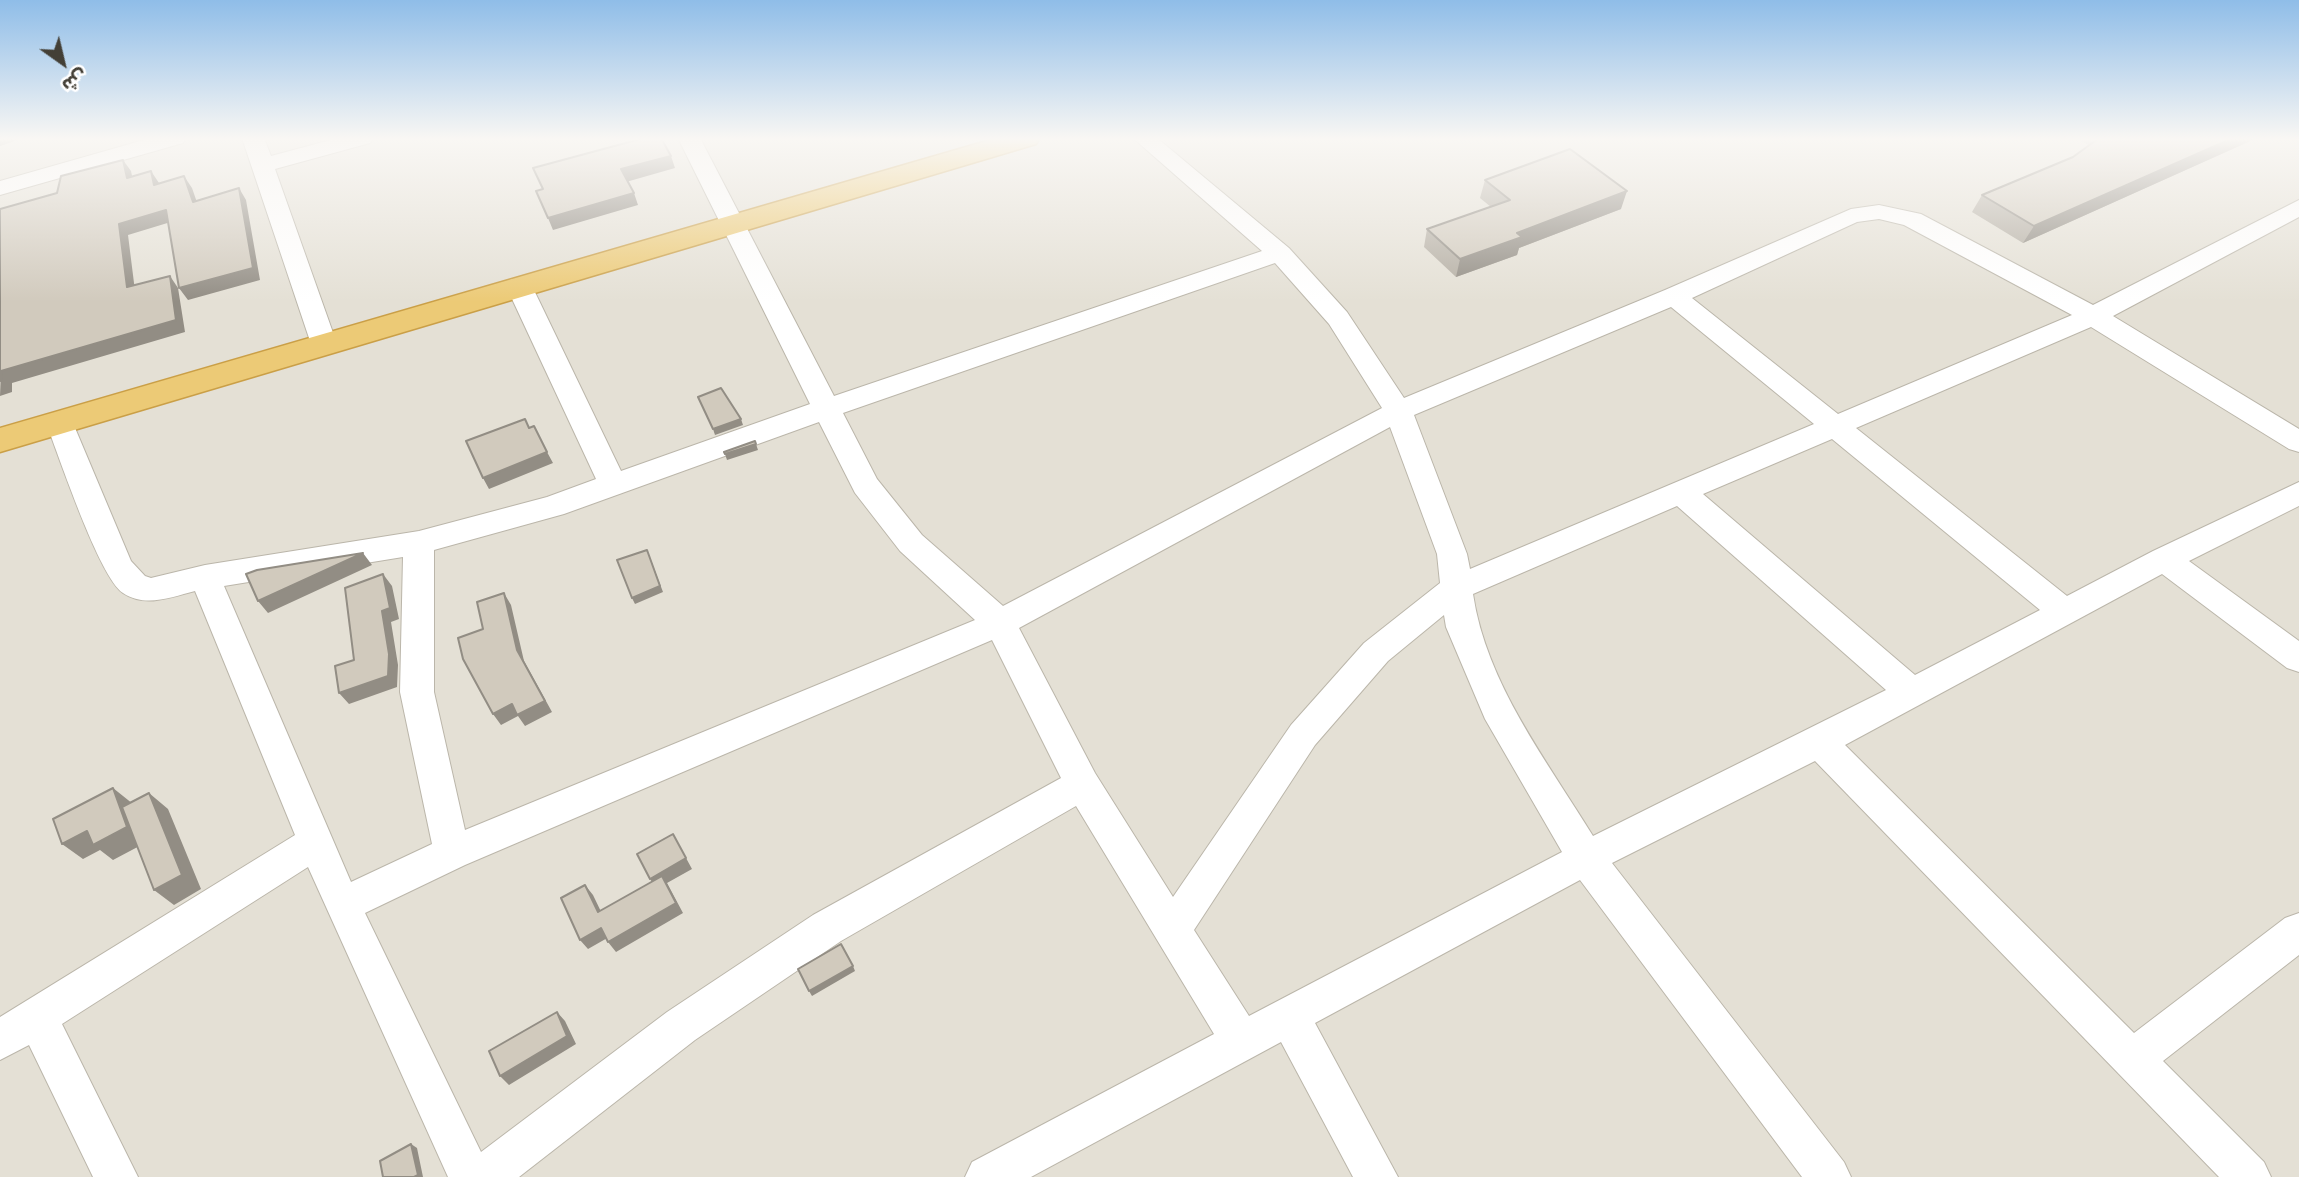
<!DOCTYPE html>
<html>
<head>
<meta charset="utf-8">
<style>
	body { margin:0 }
	#map { position:relative; width:2299px; height:1177px; overflow:hidden; background:#f1eee6; font-family:Montserrat,"Noto Sans Arabic",sans-serif }
	canvas { display:block }
	.north { position:absolute; left:28px; top:28px; width:70px; height:70px; -webkit-text-stroke:5px #fff; paint-order:stroke; rotate:146deg; font-size:19px; font-weight:700; line-height:28px; text-align:center; color:#433f36 }
	.north::after { content:''; display:block; margin:auto; width:24px; height:32px; background:#433f36; clip-path:polygon(50% 0,100% 100%,50% 72%,0 100%) }
</style>
</head>
<body>
<div id="map">
<canvas width="2299" height="1177"></canvas>
<div class="north">ش</div>
</div>
<script>
const ctx = document.querySelector('canvas').getContext('2d');
ctx.lineJoin = 'round';
function fillPath(path, color) {
  ctx.fillStyle = color;
  ctx.fill(path, 'evenodd');
}
function strokePath(path, color, width, dash) {
  ctx.strokeStyle = color;
  ctx.lineWidth = width;
  ctx.lineCap = dash ? 'butt' : 'round';
  ctx.setLineDash(dash || []);
  ctx.stroke(path);
}
const residential = new Path2D(`
	M 0,138 L 2299,138 L 2299,1177 L 0,1177 Z`);
const street = new Path2D(`
	M 151,138 L 186,138 L 183,143 L 0,195 L 0,181 Z
	M 242,138 L 264,138 L 271,156 L 338,138 L 373,138 L 370,143 L 275,169 L 337,344 L 333,350 L 324,353 L 315,350 L 311,344 Z
	M 678,138 L 700,138 L 834,396 L 1262,251 L 1133,138 L 1157,138 L 1289,248 L 1347,312 L 1404,398 L 1665,290 L 1851,209 L 1879,205 L 1921,214 L 2093,305 L 2299,200 L 2299,217 L 2113,316 L 2299,429 L 2299,452 L 2289,449 L 2091,327 L 1856,428 L 2067,596 L 2153,551 L 2299,482 L 2299,506 L 2189,561 L 2299,641 L 2299,672 L 2287,668 L 2162,574 L 1845,745 L 2134,1033 L 2285,918 L 2299,913 L 2299,955 L 2163,1061 L 2264,1162 L 2271,1177 L 2219,1177 L 1815,761 L 1612,863 L 1844,1162 L 1851,1177 L 1802,1177 L 1580,880 L 1315,1023 L 1398,1177 L 1353,1177 L 1281,1042 L 1031,1177 L 965,1177 L 972,1162 L 1214,1034 L 1076,806 L 841,941 L 695,1040 L 519,1177 L 448,1177 L 308,867 L 62,1024 L 138,1177 L 93,1177 L 29,1045 L 0,1060 L 0,1017 L 295,835 L 195,591 C 172,597 145,608 123,593 C 99,577 59,456 46,423 L 50,416 L 60,413 L 70,416 L 131,561 L 145,576 L 151,578 L 205,565 L 419,531 L 547,497 L 596,479 L 506,286 L 510,280 L 519,278 L 528,280 L 532,286 L 621,471 L 810,404 ZM 1879,219 L 1904,225 L 2072,315 L 1838,414 L 1692,298 L 1857,222 ZM 1275,263 L 1329,324 L 1382,408 L 1003,606 L 922,535 L 877,479 L 843,413 ZM 1671,307 L 1814,424 L 1470,569 L 1467,554 L 1414,415 ZM 819,422 L 855,493 L 900,551 L 975,620 L 465,830 L 434,692 L 434,550 L 564,514 ZM 1390,427 L 1437,554 L 1440,583 L 1364,643 L 1291,725 L 1173,897 L 1095,773 L 1019,628 ZM 1832,439 L 2040,610 L 1915,675 L 1703,494 ZM 1677,506 L 1886,690 L 1593,836 C 1547,761 1486,683 1473,594 ZM 403,557 L 400,692 L 432,844 L 351,882 L 224,586 ZM 1444,615 L 1446,627 L 1485,719 L 1562,852 L 1249,1016 L 1194,930 L 1315,745 L 1388,661 ZM 992,640 L 1061,778 L 813,915 L 667,1012 L 481,1152 L 365,913 L 465,865 Z`);
const highway = new Path2D(`
	M 997,138 L 1040,138 L 1036,144 L 0,452 L 0,428 Z`);
const wall = new Path2D(`
	M 2075,138 L 2257,138 L 2023,243 L 1972,212 L 1982,195 L 2073,157 L 2089,145 Z
	M 1485,180 L 1621,209 L 1519,248 L 1517,255 L 1456,277 L 1424,247 L 1427,229 L 1491,207 L 1480,198 Z`);
const shadedWall = new Path2D(`
	M 0,138 L 24,138 L 0,146 Z
	M 2233,138 L 2257,138 L 2023,243 L 2034,226 Z
	M 671,156 L 675,168 L 626,182 L 621,169 Z
	M 123,160 L 131,171 L 135,190 L 127,178 Z
	M 151,171 L 159,183 L 163,197 L 154,185 Z
	M 184,176 L 192,188 L 201,214 L 193,202 Z
	M 239,188 L 246,200 L 260,280 L 188,300 L 179,288 Z
	M 1627,191 L 1621,209 L 1519,248 L 1517,255 L 1456,277 L 1460,259 L 1517,233 Z
	M 634,193 L 638,205 L 553,230 L 548,218 Z
	M 166,210 L 174,221 L 128,235 L 136,299 L 127,287 L 119,224 Z
	M 170,276 L 178,288 L 185,332 L 12,383 L 12,392 L 0,396 L 1,371 Z
	M 741,419 L 743,425 L 715,435 L 713,429 Z
	M 756,444 L 758,450 L 727,460 L 725,454 Z
	M 547,452 L 553,463 L 489,489 L 483,478 Z
	M 647,550 L 663,592 L 635,604 L 632,598 Z
	M 363,553 L 372,565 L 268,613 L 258,601 Z
	M 383,574 L 392,586 L 399,619 L 391,622 L 398,665 L 397,687 L 349,704 L 339,693 L 382,611 Z
	M 504,593 L 511,605 L 524,661 L 552,712 L 525,726 L 518,716 L 501,725 L 493,714 L 517,650 Z
	M 113,788 L 133,804 L 147,842 L 113,860 L 100,850 L 83,859 L 62,844 Z
	M 149,793 L 168,809 L 201,889 L 174,905 L 154,890 Z
	M 673,834 L 692,869 L 667,883 L 683,913 L 616,952 L 608,942 L 657,889 L 650,879 Z
	M 585,885 L 593,895 L 606,922 L 598,912 Z
	M 601,928 L 609,937 L 588,949 L 580,940 Z
	M 853,966 L 855,971 L 812,996 L 809,991 Z
	M 557,1012 L 565,1021 L 576,1044 L 509,1085 L 500,1076 Z
	M 411,1144 L 417,1148 L 423,1177 L 414,1177 Z`);
const building = new Path2D(`
	M 644,138 L 661,138 L 671,156 L 621,169 L 634,193 L 548,218 L 536,191 L 543,189 L 533,168 Z
	M 2099,138 L 2233,138 L 2034,226 L 1982,195 L 2073,157 Z
	M 1570,149 L 1627,191 L 1517,233 L 1522,237 L 1460,259 L 1427,229 L 1510,200 L 1485,180 Z
	M 123,160 L 127,178 L 151,171 L 154,185 L 184,176 L 193,202 L 239,188 L 253,268 L 179,288 L 166,210 L 119,224 L 127,287 L 170,276 L 176,320 L 1,371 L 2,380 L 0,381 L 0,209 L 57,193 L 61,176 Z
	M 721,388 L 741,419 L 713,429 L 698,397 Z
	M 525,419 L 529,428 L 534,426 L 547,452 L 483,478 L 466,441 Z
	M 755,441 L 756,444 L 725,454 L 724,452 Z
	M 647,550 L 660,586 L 632,598 L 617,560 Z
	M 363,553 L 258,601 L 246,574 L 257,570 Z
	M 383,574 L 390,608 L 382,611 L 389,654 L 388,676 L 339,693 L 335,666 L 354,660 L 345,588 Z
	M 504,593 L 517,650 L 545,701 L 517,715 L 512,704 L 493,714 L 463,659 L 458,638 L 483,629 L 477,602 Z
	M 113,788 L 127,827 L 93,845 L 87,831 L 62,844 L 53,819 Z
	M 149,793 L 182,875 L 154,890 L 122,807 Z
	M 673,834 L 686,858 L 650,879 L 637,854 Z
	M 662,876 L 676,903 L 608,942 L 601,928 L 580,940 L 561,898 L 585,885 L 598,912 Z
	M 841,944 L 853,966 L 809,991 L 798,969 Z
	M 557,1012 L 567,1036 L 500,1076 L 489,1051 Z
	M 411,1144 L 418,1175 L 414,1177 L 383,1177 L 380,1161 Z`);
fillPath(residential, '#e4e0d5');
strokePath(street, '#bbb6aa', 2);
strokePath(highway, '#ca9f47', 3);
fillPath(street, '#fff');
fillPath(highway, '#ecca76');
fillPath(wall, '#b4aea3');
fillPath(shadedWall, '#928d84');
fillPath(building, '#d1cabd');
strokePath(building, '#928d84', 2);
const sky = ctx.createLinearGradient(0, 0, 0, 302);
sky.addColorStop(0, '#8fbde8');
sky.addColorStop(0.46, '#f9f7f4');
sky.addColorStop(1, '#f9f7f400');
ctx.fillStyle = sky;
ctx.fillRect(0, 0, 2299, 302);
</script>
</body>
</html>
